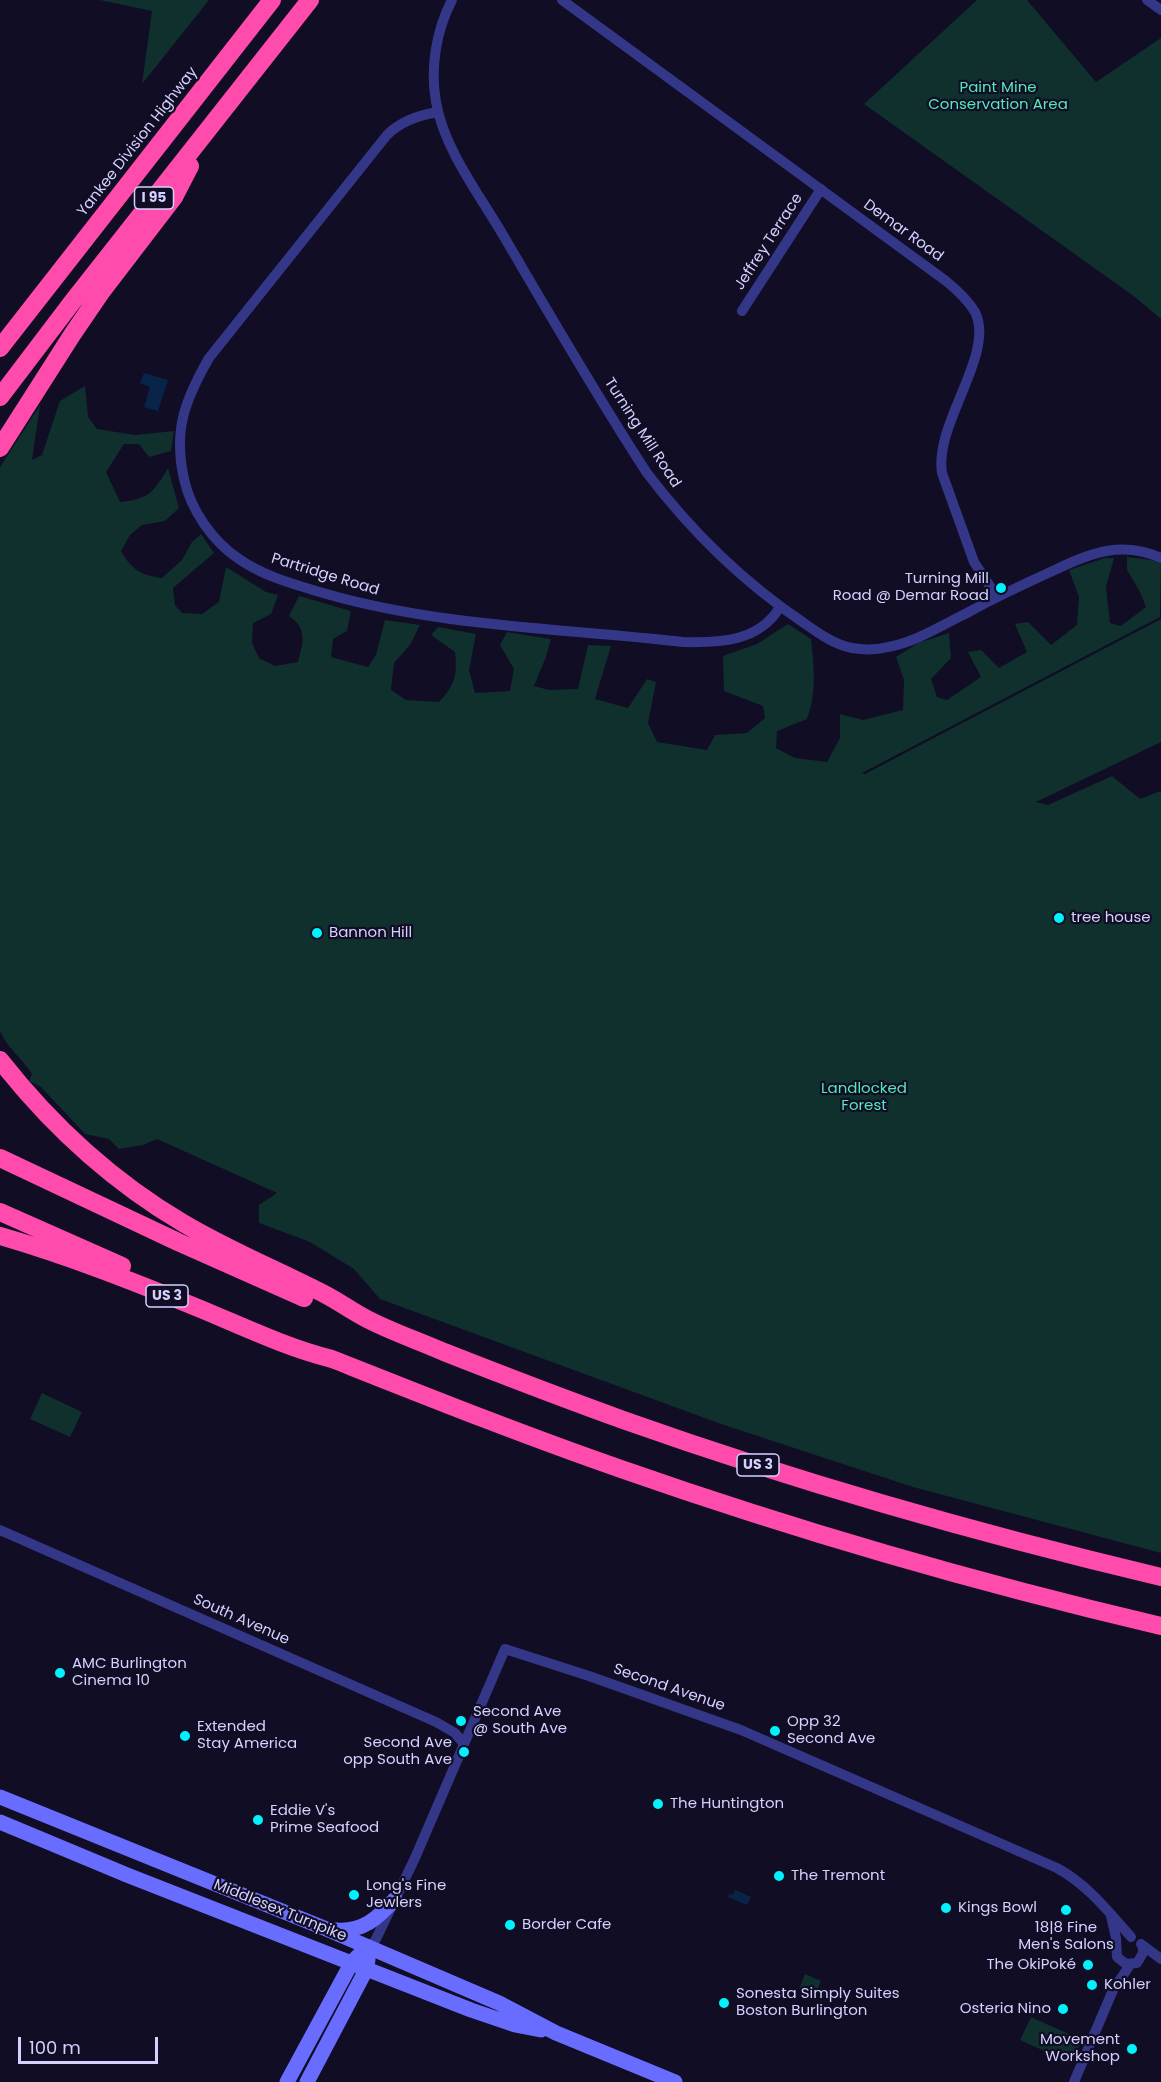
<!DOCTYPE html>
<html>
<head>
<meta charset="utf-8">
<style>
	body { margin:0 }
	#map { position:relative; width:1161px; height:2082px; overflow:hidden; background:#100d25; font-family:Poppins,sans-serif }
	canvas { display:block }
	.scale { position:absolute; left:18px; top:2037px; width:140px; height:27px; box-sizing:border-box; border:3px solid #d4d1ff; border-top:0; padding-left:8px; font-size:18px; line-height:21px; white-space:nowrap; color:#d4d1ff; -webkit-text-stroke:4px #100d25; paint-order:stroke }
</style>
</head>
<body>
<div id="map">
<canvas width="1161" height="2082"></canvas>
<div class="scale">100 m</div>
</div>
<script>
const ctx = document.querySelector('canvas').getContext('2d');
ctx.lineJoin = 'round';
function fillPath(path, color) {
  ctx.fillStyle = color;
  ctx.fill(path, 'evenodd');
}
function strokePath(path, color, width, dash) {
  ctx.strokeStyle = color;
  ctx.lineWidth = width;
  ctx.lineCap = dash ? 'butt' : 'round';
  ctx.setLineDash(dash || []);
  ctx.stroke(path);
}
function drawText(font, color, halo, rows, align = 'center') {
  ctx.font = font + ' Poppins,sans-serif';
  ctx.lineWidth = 4.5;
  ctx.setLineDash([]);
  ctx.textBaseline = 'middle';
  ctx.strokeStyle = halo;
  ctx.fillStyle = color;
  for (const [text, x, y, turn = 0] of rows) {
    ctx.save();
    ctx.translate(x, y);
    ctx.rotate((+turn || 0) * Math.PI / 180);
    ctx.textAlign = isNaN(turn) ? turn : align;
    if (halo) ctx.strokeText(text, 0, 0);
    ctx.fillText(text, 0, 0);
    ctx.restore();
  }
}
const green = new Path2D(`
	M 100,0 L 209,0 L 142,84 L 152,11 Z
	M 977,0 L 1027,0 L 1096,82 L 1161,38 L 1161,319 L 1135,297 L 864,104 Z
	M 85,386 L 88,417 L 97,429 L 135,435 L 174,431 L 171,451 L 149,457 L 139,444 L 124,444 L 106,472 L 120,502 C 149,499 153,493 168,468 L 179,508 L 165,521 L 142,525 L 130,535 L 121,551 C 132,570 141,575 162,578 L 182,560 L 192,542 L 201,534 L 214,553 L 173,588 L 175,605 L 182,613 L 202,614 L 219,602 L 226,567 L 266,592 L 278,595 L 271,614 L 253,623 L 252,643 L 259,658 L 275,666 L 298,662 C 303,642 308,629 289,616 L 299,596 L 351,611 L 347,631 L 333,639 L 331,657 L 368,667 L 376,655 L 385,620 L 420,625 L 410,645 L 394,663 L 391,690 L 406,700 L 439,702 C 454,686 458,675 455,652 L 431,635 L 438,627 L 476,634 L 469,670 L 475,693 L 510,691 L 514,669 L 500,645 L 507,632 L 551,639 L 546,657 L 534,686 L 549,690 L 578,689 L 588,645 L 611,646 L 595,699 L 628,708 L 647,679 L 656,682 L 648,723 L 657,742 L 707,750 L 715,735 L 747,733 L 765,718 L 763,706 L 724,691 L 723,656 L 757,644 L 788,624 L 811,639 C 814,667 817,692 807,719 L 777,731 L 776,748 L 795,758 L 827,762 L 840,738 L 840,714 L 863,720 L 903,710 L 904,680 L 896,657 L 918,643 L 949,633 L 951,658 L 931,679 L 937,697 L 947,700 L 981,677 L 968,652 L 981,650 L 999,668 L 1027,652 L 1015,624 L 1028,622 L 1051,645 L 1077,625 L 1079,597 L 1069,570 L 1105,558 L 1114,558 L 1106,587 L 1110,623 L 1121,626 L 1146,607 L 1140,592 L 1127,570 L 1127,557 L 1151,560 L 1161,563 L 1160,617 L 862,773 L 865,774 L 1161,619 L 1161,742 L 1036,802 L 1048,805 L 1112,776 L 1140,799 L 1161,791 L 1161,1553 L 913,1487 L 721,1424 L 380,1299 L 354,1269 L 310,1242 L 259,1223 L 259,1205 L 277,1193 L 157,1139 L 143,1145 L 119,1149 L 109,1139 L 85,1134 L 41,1087 L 29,1081 L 32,1074 C 22,1058 7,1048 0,1031 L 0,467 L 40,405 L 32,460 L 42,455 L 60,401 Z
	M 42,1393 L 82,1412 L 70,1437 L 30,1419 Z
	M 805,1974 L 821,1981 L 815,1996 L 799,1989 Z
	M 1031,2017 L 1082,2040 L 1071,2063 L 1020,2040 Z`);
const water = new Path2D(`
	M 144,373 L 168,380 L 158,411 L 144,407 L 150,387 L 140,383 Z
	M 735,1890 L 751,1897 L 747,1905 L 728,1897 L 729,1894 L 733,1895 Z`);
const minor = new Path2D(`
	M 452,0 C 436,31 430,68 436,102 C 444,149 479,194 503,235 C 550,315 596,395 647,473 C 691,531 743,582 804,623 C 818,633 835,645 852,648 C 864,650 876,650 888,647 C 916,642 942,625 967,613 C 996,597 1026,583 1057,569 C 1092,552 1123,541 1161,558
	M 562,0 L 946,281 C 957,290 968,300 975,312 C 996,354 934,423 942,473 L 974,562 L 997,597
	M 1147,0 L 1161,10
	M 438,112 C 419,115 401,121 387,135 L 209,358 C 185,400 173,430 184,479 C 191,510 212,541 239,559 C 265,577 294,584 323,593 C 440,627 563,628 683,642 C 719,643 759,642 780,607
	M 742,311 L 821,189
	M 0,1530 L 436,1722 L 455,1733 L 464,1744
	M 1111,1916 L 1116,1938 L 1117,1957 L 1126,1964 L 1137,1963 L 1143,1953 L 1143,1946
	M 1141,1944 L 1161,1959
	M 368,1947 L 375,1941 L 415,1858 L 505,1649 L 589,1676 L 741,1730 L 1057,1868 C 1088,1885 1108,1911 1131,1937
	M 1074,2082 L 1113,1990 L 1130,1965`);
const secondary = new Path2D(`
	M 0,1797 L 324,1928 L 499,2003 L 556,2033 L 675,2082
	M 0,1822 L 127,1875 L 471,2010 L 515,2025 L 541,2030
	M 336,1930 C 363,1932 378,1918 395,1899
	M 287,2082 L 352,1962 L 359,1955
	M 307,2082 L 367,1968 L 368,1959`);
const motorway = new Path2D(`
	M 0,348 L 272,0
	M 0,397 L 73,301 L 310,0
	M 0,448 L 72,335 L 102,291 L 174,197 L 190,166
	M 0,1060 C 51,1125 112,1181 183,1223 C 230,1251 280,1271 328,1296 C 341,1303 353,1312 367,1319 C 392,1332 419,1341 444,1352 C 505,1376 565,1399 626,1421 C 801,1483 980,1534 1161,1577
	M 0,1158 L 178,1242 L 304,1298
	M 0,1212 L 122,1266
	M 0,1236 C 69,1256 137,1283 203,1310 C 246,1328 288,1348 332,1359 C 428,1397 523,1435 621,1469 C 798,1531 978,1583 1161,1626`);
const markers = [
	[1001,588,6,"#00f2fc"],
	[1059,918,6,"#00f2fc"],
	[317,933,6,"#00f2fc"],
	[60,1673,6,"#00f2fc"],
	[461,1721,6,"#00f2fc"],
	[775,1731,6,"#00f2fc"],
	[185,1736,6,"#00f2fc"],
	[464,1752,6,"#00f2fc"],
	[658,1804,6,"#00f2fc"],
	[258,1820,6,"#00f2fc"],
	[779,1876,6,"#00f2fc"],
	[354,1895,6,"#00f2fc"],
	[946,1908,6,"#00f2fc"],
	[1066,1910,6,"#00f2fc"],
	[510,1925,6,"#00f2fc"],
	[1088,1965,6,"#00f2fc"],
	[1092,1985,6,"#00f2fc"],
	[724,2003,6,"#00f2fc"],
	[1063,2009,6,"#00f2fc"],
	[1132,2049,6,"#00f2fc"]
];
const shields = [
	[154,198,39],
	[167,1296,42],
	[758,1465,42]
];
const shieldNames = [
	["I 95",154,198],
	["US 3",167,1296],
	["US 3",758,1465]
];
const parkNames = [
	["Paint Mine",998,88],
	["Conservation Area",998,105],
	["Landlocked",864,1089],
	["Forest",864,1106]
];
const streetNames = [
	["Yankee Division Highway",138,142,-52],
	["Demar Road",903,231,36],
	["Jeffrey Terrace",769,242,-57],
	["Turning Mill Road",642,433,57],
	["Partridge Road",325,575,17],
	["South Avenue",241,1620,24],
	["Second Avenue",669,1688,19],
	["Middlesex Turnpike",280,1911,22]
];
const poiNames = [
	["Turning Mill",989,579,"right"],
	["Road @ Demar Road",989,596,"right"],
	["tree house",1071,918],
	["Bannon Hill",329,933],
	["AMC Burlington",72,1664],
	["Cinema 10",72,1681],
	["Second Ave",473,1712],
	["@ South Ave",473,1729],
	["Opp 32",787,1722],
	["Second Ave",787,1739],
	["Extended",197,1727],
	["Stay America",197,1744],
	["Second Ave",452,1743,"right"],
	["opp South Ave",452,1760,"right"],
	["The Huntington",670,1804],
	["Eddie V's",270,1811],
	["Prime Seafood",270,1828],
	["The Tremont",791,1876],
	["Long's Fine",366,1886],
	["Jewlers",366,1903],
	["Kings Bowl",958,1908],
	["Border Cafe",522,1925],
	["18|8 Fine",1066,1928,"center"],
	["Men's Salons",1066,1945,"center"],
	["The OkiPoké",1076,1965,"right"],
	["Kohler",1104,1985],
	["Sonesta Simply Suites",736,1994],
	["Boston Burlington",736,2011],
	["Osteria Nino",1051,2009,"right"],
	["Movement",1120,2040,"right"],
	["Workshop",1120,2057,"right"]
];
fillPath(green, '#0f302d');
fillPath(water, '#082449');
strokePath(minor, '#343688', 10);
strokePath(secondary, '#686dff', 15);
strokePath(motorway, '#ff4cac', 18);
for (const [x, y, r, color] of markers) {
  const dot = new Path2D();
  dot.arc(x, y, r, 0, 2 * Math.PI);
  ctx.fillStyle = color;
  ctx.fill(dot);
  strokePath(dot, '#100d25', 2);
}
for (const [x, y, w] of shields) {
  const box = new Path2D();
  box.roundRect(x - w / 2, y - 11, w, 22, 4.5);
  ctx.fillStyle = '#100d25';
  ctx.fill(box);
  strokePath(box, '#d4d1ff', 1.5);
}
drawText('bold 14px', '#d4d1ff', null, shieldNames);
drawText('15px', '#54e8bb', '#100d25', parkNames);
drawText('15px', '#d4d1ff', '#100d25', streetNames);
drawText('15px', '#d4d1ff', '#100d25', poiNames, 'left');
</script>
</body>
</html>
